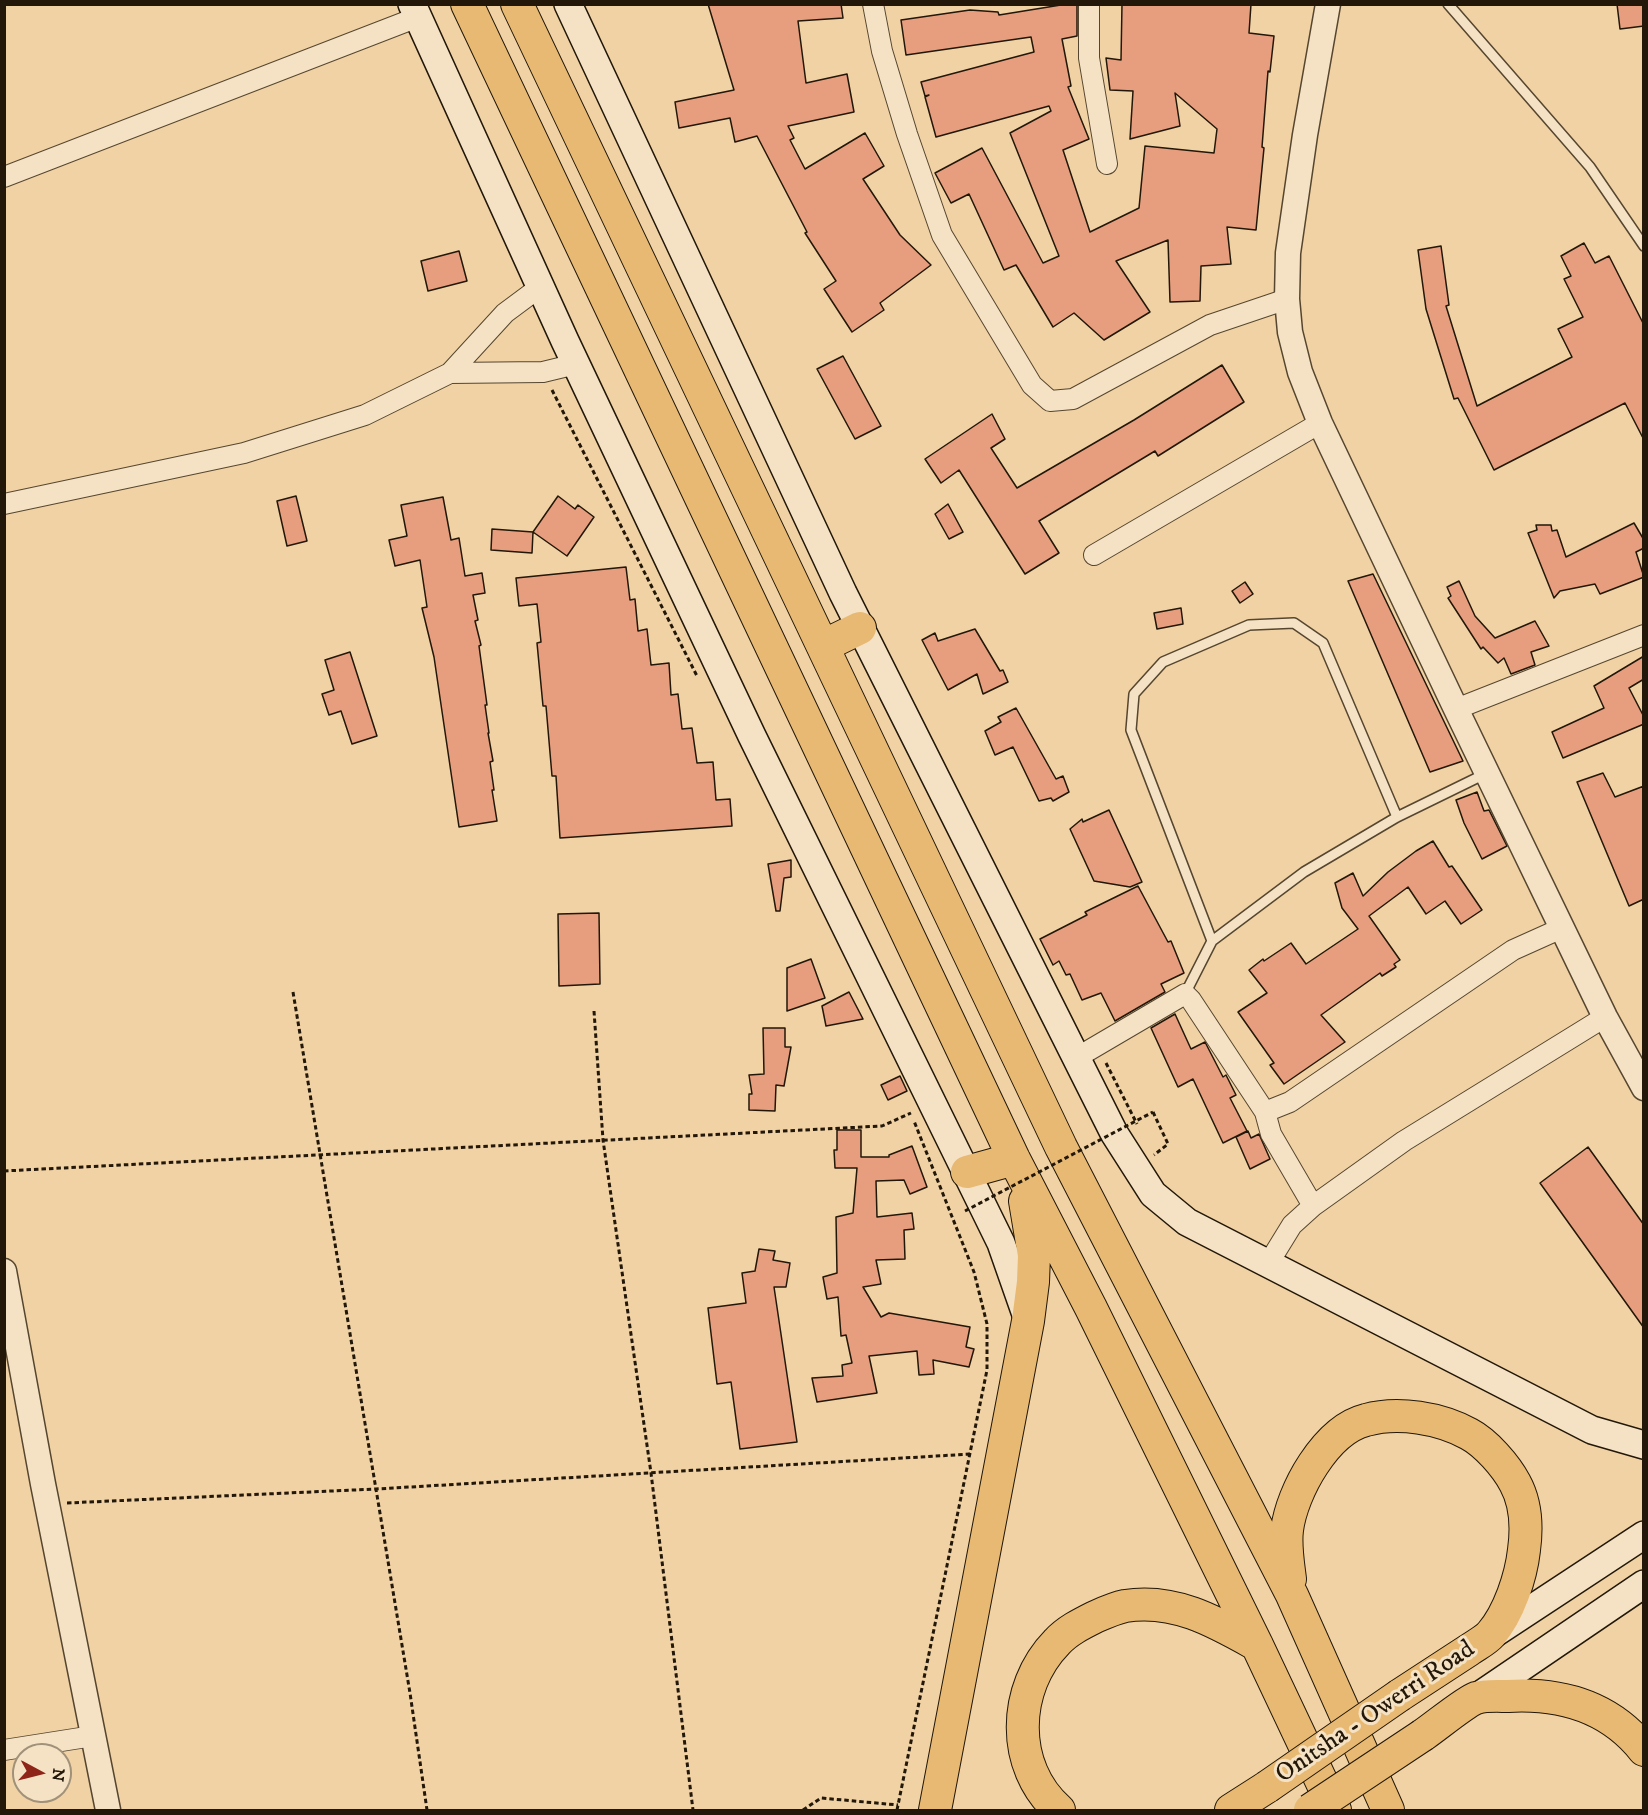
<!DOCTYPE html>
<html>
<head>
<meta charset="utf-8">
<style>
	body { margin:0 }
	#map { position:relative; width:1648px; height:1815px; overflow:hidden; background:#f0d2a5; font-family:"IM FELL DW Pica",serif }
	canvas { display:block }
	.frame { position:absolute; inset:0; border:6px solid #221708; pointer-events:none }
	.north { position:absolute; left:12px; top:1743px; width:60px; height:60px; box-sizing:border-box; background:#f5e2c4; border:2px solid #a19179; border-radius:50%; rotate:97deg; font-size:16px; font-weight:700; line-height:24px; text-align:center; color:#221708 }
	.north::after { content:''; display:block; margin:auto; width:21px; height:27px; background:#8f2418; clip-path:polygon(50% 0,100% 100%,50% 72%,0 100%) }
</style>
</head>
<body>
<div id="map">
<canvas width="1648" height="1815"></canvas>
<div class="frame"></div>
<div class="north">N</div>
</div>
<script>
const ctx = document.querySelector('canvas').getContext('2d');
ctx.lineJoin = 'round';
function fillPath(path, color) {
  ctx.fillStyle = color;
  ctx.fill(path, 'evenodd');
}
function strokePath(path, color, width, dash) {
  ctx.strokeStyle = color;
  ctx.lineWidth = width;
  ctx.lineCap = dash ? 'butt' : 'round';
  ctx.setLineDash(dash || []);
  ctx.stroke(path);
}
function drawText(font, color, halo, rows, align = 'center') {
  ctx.font = font + ' "IM FELL DW Pica",serif';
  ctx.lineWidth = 6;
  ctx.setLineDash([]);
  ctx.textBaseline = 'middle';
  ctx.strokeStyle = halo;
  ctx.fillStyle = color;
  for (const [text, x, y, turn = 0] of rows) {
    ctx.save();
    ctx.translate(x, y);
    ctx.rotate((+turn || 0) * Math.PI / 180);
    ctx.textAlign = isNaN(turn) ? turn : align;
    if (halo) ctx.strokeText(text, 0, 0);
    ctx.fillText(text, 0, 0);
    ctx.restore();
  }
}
const building = new Path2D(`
	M 708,4 L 841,4 L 843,18 L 798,21 L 806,83 L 847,74 L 854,112 L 788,126 L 794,138 L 790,140 L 805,169 L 865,133 L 884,166 L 863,179 L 900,235 L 931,265 L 880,303 L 884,310 L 852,332 L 824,289 L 836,281 L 805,233 L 807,232 L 757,136 L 735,142 L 730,118 L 679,128 L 675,102 L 734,90 Z
	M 1067,4 L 1077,4 L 1077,36 L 1062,39 L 1071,86 L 1068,87 L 1089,139 L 1063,150 L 1090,232 L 1139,208 L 1145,146 L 1214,153 L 1217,129 L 1175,93 L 1180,126 L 1130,139 L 1133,91 L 1110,90 L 1106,58 L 1121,60 L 1122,4 L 1251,4 L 1249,33 L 1274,36 L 1270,72 L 1268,71 L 1262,147 L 1264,148 L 1256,230 L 1227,227 L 1231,264 L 1201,266 L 1200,301 L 1170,302 L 1168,240 L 1116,261 L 1150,312 L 1104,340 L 1074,313 L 1053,327 L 1016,265 L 1004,270 L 969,194 L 951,203 L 935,173 L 982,148 L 1043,263 L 1059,256 L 1010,133 L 1051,111 L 1049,106 L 936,137 L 925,97 L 929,95 L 925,96 L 921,82 L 1034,52 L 1031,37 L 906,55 L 901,20 L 970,10 L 998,12 L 999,15 Z
	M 1617,4 L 1644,4 L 1644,26 L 1620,29 Z
	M 1584,243 L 1595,263 L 1609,256 L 1644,325 L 1644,440 L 1625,403 L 1494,470 L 1458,398 L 1454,399 L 1426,309 L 1418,250 L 1441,246 L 1449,305 L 1446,306 L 1477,406 L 1572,357 L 1558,329 L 1583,317 L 1564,279 L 1571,276 L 1561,256 Z
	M 459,251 L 467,281 L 428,291 L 421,261 Z
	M 843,356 L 881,426 L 855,439 L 817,369 Z
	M 1222,365 L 1244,402 L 1158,456 L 1155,451 L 1039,521 L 1059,553 L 1025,574 L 959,470 L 941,483 L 925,459 L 992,414 L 1005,439 L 991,448 L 1017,488 L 1134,420 Z
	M 296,496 L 307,541 L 287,546 L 277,501 Z
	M 558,496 L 575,509 L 578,505 L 594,517 L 567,556 L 533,532 L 532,553 L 491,550 L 492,529 L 533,532 Z
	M 443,497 L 451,540 L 459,538 L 465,576 L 482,573 L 485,593 L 473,595 L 478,620 L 475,621 L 481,645 L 479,646 L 487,705 L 485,705 L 489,733 L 488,733 L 493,761 L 490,762 L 494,790 L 492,790 L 497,821 L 459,827 L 434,657 L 422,608 L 427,607 L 420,560 L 395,566 L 389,540 L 407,536 L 401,505 Z
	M 948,504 L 963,532 L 949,539 L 935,514 Z
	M 1634,523 L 1644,540 L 1644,548 L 1636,552 L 1644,577 L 1600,594 L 1595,584 L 1560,591 L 1554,598 L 1528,533 L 1537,530 L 1536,525 L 1551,525 L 1552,531 L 1557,530 L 1566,557 Z
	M 626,567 L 630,600 L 635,599 L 638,631 L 647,629 L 651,665 L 669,663 L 671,695 L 678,694 L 682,729 L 692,728 L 697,763 L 713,762 L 716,800 L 730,799 L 732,826 L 560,838 L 556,776 L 552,776 L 546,706 L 543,706 L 537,643 L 541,642 L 537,604 L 519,606 L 516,578 Z
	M 1373,574 L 1463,761 L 1430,772 L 1348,581 Z
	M 1459,581 L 1475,616 L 1495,638 L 1535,621 L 1549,646 L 1531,652 L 1535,665 L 1511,674 L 1504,658 L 1498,663 L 1483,647 L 1481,649 L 1448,598 L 1451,596 L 1447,587 Z
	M 1245,582 L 1253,594 L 1240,603 L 1232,591 Z
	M 1181,608 L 1183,624 L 1157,629 L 1154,613 Z
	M 975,629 L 1000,671 L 1003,670 L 1008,682 L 983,694 L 977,674 L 948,690 L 922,640 L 935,633 L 938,641 Z
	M 350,652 L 377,736 L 352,744 L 341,711 L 329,715 L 322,694 L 334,690 L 325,660 Z
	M 1644,656 L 1644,679 L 1629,688 L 1644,717 L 1644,724 L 1563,758 L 1552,732 L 1604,708 L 1594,686 Z
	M 1016,708 L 1056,779 L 1063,776 L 1069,792 L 1053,801 L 1051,798 L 1039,801 L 1013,747 L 995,755 L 985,731 L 1001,722 L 998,717 Z
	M 1603,773 L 1615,797 L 1644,786 L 1644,899 L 1629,906 L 1577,782 Z
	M 1477,792 L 1484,811 L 1489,810 L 1507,846 L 1482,859 L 1464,823 L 1456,800 Z
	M 1109,810 L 1142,882 L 1130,887 L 1094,881 L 1070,829 L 1082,819 L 1083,822 Z
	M 1433,841 L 1449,867 L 1452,866 L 1482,910 L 1461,924 L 1445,901 L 1426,914 L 1408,887 L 1369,916 L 1400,960 L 1394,964 L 1396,967 L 1382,976 L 1380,973 L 1321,1015 L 1345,1042 L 1284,1084 L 1270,1065 L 1274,1063 L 1238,1012 L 1267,993 L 1249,970 L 1263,959 L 1264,961 L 1291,943 L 1306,964 L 1358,929 L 1342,908 L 1335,883 L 1353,873 L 1363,896 L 1388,872 L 1416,851 Z
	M 791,860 L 791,877 L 784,878 L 780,911 L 776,911 L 768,864 Z
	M 1138,886 L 1168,942 L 1171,941 L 1184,973 L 1161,984 L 1165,992 L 1115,1021 L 1101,993 L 1082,1000 L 1070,974 L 1066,975 L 1059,961 L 1053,965 L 1040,939 L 1087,915 L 1085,912 Z
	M 599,913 L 600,984 L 559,986 L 558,914 Z
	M 811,959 L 825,998 L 787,1011 L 787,968 Z
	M 849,992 L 863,1019 L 826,1026 L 822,1006 Z
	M 1175,1014 L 1191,1049 L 1205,1042 L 1223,1077 L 1226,1075 L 1236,1095 L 1230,1098 L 1247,1131 L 1223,1143 L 1193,1079 L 1178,1087 L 1151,1028 Z
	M 763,1028 L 785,1028 L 785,1047 L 791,1047 L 784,1086 L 776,1085 L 775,1111 L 749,1110 L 749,1094 L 752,1094 L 749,1075 L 764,1074 Z
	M 900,1076 L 907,1091 L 888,1100 L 881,1085 Z
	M 837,1130 L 861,1130 L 861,1157 L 889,1157 L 889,1155 L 912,1146 L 927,1187 L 910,1194 L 904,1180 L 876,1181 L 877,1217 L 912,1213 L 914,1229 L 904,1230 L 905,1259 L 876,1260 L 881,1284 L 863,1287 L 881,1317 L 889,1313 L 970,1327 L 966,1347 L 974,1349 L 969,1367 L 933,1360 L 934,1374 L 919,1375 L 917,1351 L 869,1356 L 877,1393 L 817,1402 L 812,1378 L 843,1376 L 842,1365 L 852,1363 L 846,1335 L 841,1336 L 838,1297 L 827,1299 L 823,1277 L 837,1273 L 836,1217 L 853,1213 L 857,1168 L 835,1168 L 834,1150 L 837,1150 Z
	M 1248,1131 L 1251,1138 L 1259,1134 L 1270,1159 L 1250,1169 L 1236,1137 Z
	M 1588,1147 L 1644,1225 L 1644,1328 L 1540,1183 Z
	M 759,1249 L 775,1251 L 773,1260 L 790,1263 L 786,1287 L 774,1287 L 797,1442 L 740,1449 L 731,1382 L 717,1384 L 708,1308 L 746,1303 L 742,1273 L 755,1271 Z`);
const path = new Path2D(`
	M 552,390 L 697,676
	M 293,992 L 410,1693 L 427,1810
	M 594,1011 L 603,1140 L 651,1473 L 693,1810
	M 1106,1063 L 1137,1124
	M 1153,1112 L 1168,1144 L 1154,1155
	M 4,1171 L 882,1126 L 911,1113
	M 67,1503 L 376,1489 L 971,1454
	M 803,1810 L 821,1798 L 898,1805
	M 897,1810 L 987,1370 L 987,1324 L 974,1272 L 914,1121`);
const service = new Path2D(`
	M 1448,4 L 1590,167 L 1644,246
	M 1212,941 L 1131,730 L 1134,694 L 1163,662 L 1249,625 L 1294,623 L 1323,643 L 1397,817
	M 1185,994 L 1212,941 L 1304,872 L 1397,817 L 1487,773`);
const minor = new Path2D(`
	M 873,4 L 882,51 L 907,134 L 942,235 L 1032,385 L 1050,401 L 1073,399 L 1210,325 L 1287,299
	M 1089,4 L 1089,58 L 1107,164
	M 4,177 L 418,17
	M 450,373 L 543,372 L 576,364
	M 4,504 L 244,453 L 365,415 L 450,373 L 505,313 L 540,287
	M 1094,555 L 1320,423
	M 1456,709 L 1644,635
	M 1076,1058 L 1185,994 L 1191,1000 L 1265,1112
	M 1313,1206 L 1271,1134 L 1265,1112 L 1290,1102 L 1513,950 L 1562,928
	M 1268,1264 L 1292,1225 L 1313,1206 L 1404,1141 L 1605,1017
	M 4,1750 L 93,1736`);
const tertiary = new Path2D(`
	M 1328,4 L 1305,135 L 1288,253 L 1287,299 L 1290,332 L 1300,372 L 1320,423 L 1456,709 L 1605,1017 L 1644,1088
	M 4,1271 L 43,1484 L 108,1810`);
const secondary = new Path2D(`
	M 412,4 L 565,341 L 752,736 L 1001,1243 L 1028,1320
	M 568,4 L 843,593 L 1114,1133 L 1153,1194 L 1187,1222 L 1592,1430 L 1644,1445
	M 1492,1635 L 1644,1535
	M 1476,1698 L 1644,1584`);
const trunk = new Path2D(`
	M 467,4 L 1014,1159 L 1091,1308 L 1257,1645 L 1335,1810
	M 517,4 L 1061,1147 L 1292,1595 L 1388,1810
	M 823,646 L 860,628
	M 967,1172 L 1014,1159
	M 1290,1579 C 1288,1563 1285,1546 1287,1530 C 1292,1491 1326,1430 1366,1420 C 1398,1411 1440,1418 1469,1434 C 1486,1443 1506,1466 1515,1483 C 1526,1503 1527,1528 1524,1550 C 1521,1577 1509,1613 1491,1634 C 1486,1640 1476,1645 1469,1650 C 1446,1665 1423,1680 1400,1695
	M 1423,1735 C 1435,1727 1465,1702 1476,1698 C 1485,1695 1499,1696 1508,1696 C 1561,1693 1610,1707 1644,1750
	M 935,1810 L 1028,1321 L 1033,1282 L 1034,1255 L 1025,1201
	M 1059,1810 C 1010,1767 1012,1688 1057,1642 C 1067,1631 1081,1624 1095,1617 C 1104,1613 1115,1608 1125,1606 C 1175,1598 1216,1622 1257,1645
	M 1231,1810 L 1267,1787`);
const pathBridge = new Path2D(`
	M 965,1211 L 1153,1112`);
const trunkBridge = new Path2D(`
	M 1267,1787 L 1400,1695
	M 1310,1810 L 1423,1735`);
const streetNames = [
	["Onitsha - Owerri Road",1376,1713,-34]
];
fillPath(building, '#e69e7e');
strokePath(building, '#221708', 1.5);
strokePath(service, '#56462f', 12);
strokePath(minor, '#56462f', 22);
strokePath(tertiary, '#56462f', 27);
strokePath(secondary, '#221708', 30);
strokePath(trunk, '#221708', 34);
strokePath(path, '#221708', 3, [4.5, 3]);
strokePath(service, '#f5e2c4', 9);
strokePath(minor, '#f5e2c4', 20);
strokePath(tertiary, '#f5e2c4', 24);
strokePath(secondary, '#f5e2c4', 27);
strokePath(trunk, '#e8b972', 32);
strokePath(trunkBridge, '#221708', 34, []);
strokePath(pathBridge, '#221708', 3, [4.5, 3]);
strokePath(trunkBridge, '#e8b972', 32);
drawText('26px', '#221708', '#f5e2c4', streetNames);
</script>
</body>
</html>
